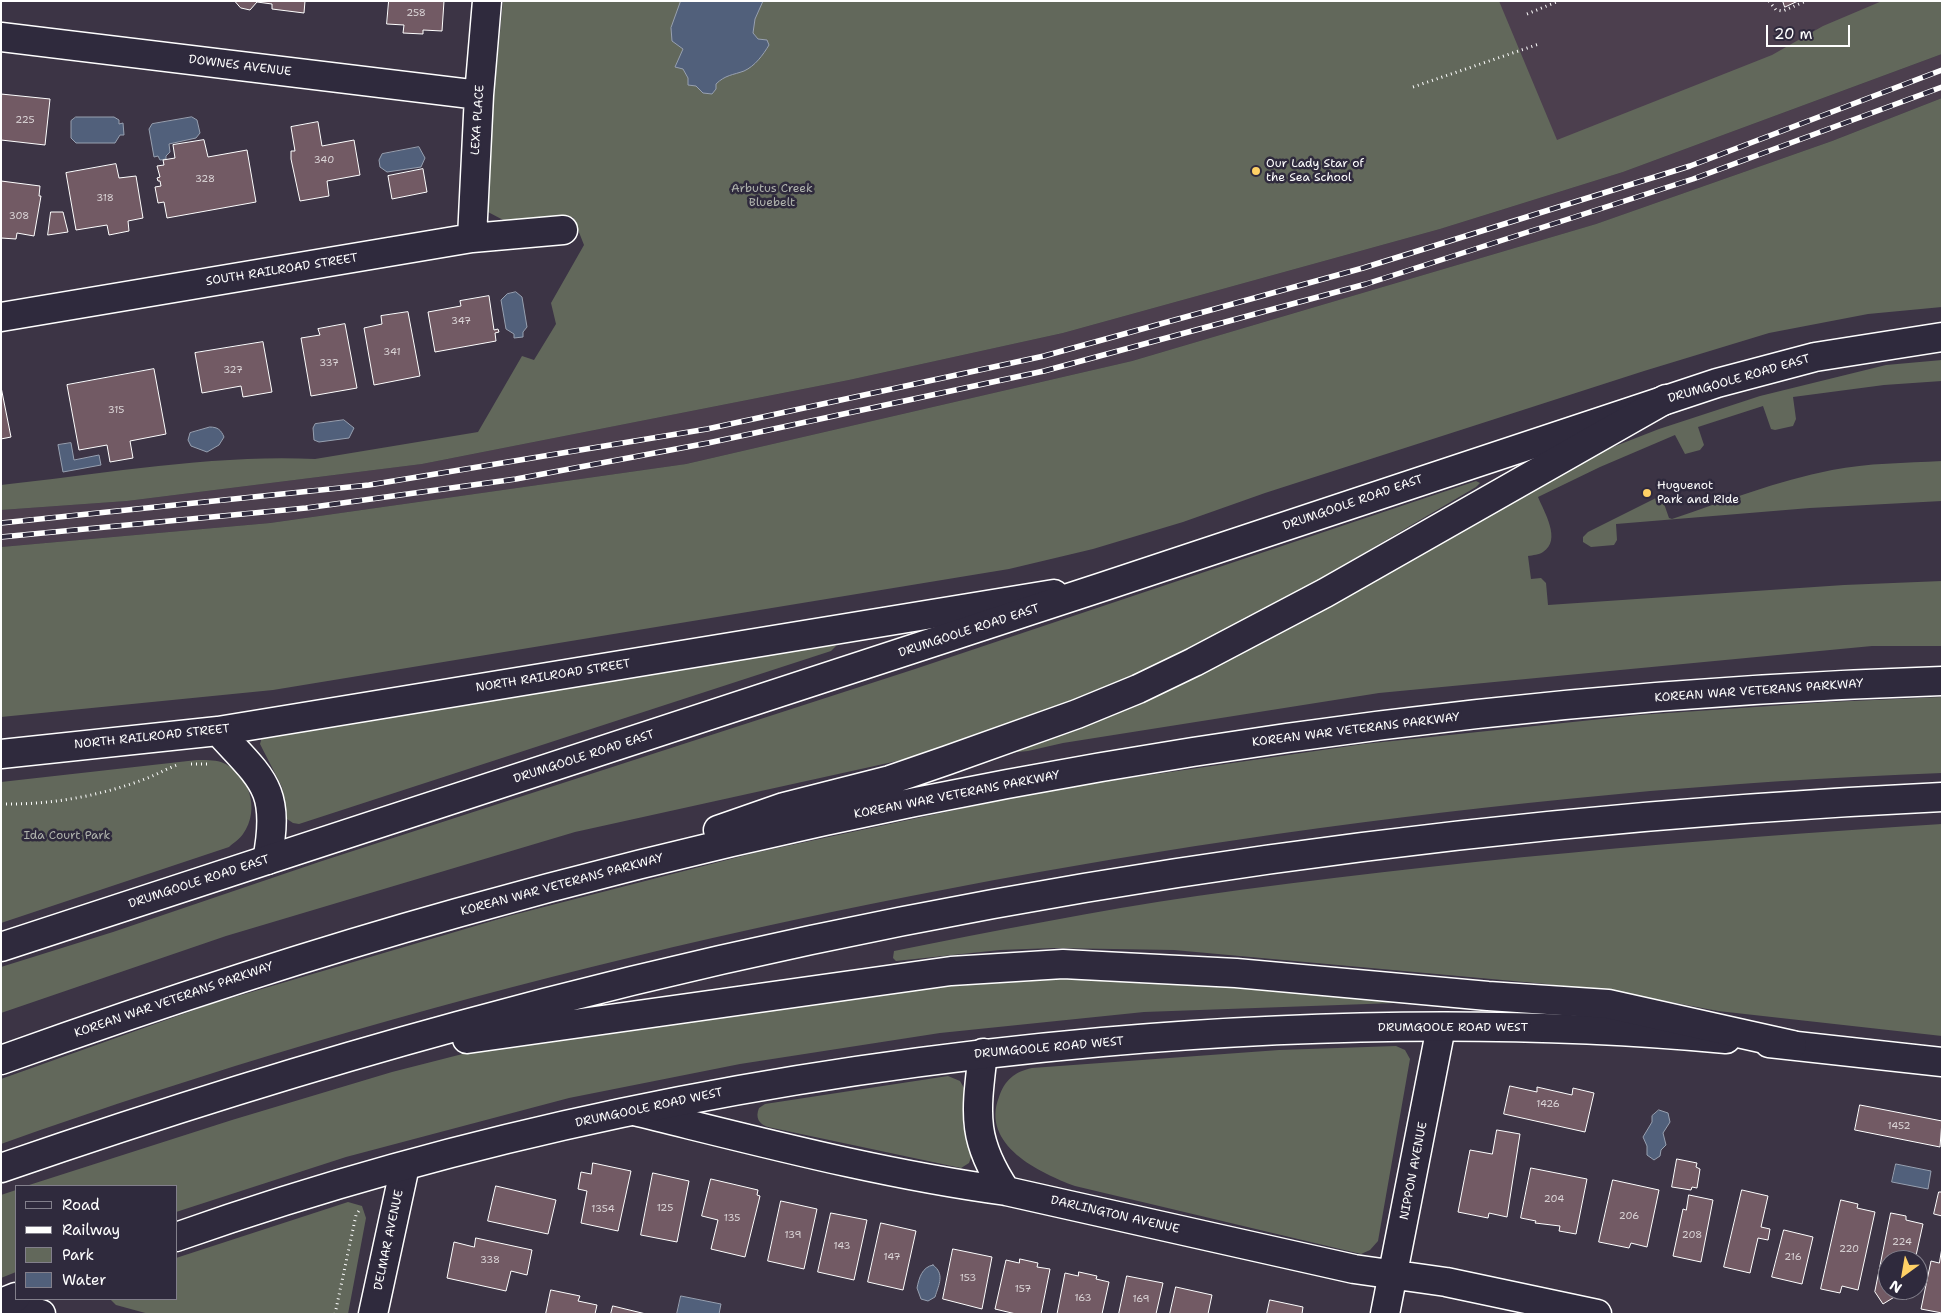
<!DOCTYPE html>
<html>
<head>
<meta charset="utf-8">
<style>
	body { margin:0 }
	#map { position:relative; width:1943px; height:1315px; overflow:hidden; background:#3c3445; font-family:"Shantell Sans",sans-serif }
	canvas { display:block }
	.frame { position:absolute; inset:0; border:2px solid #fff; pointer-events:none }
	.legend { position:absolute; left:15px; top:1185px; width:162px; height:115px; box-sizing:border-box; background:#2f2a3d; border:1px solid #827f8b; margin:0; padding:6px 9px; list-style:none; font-size:15px; color:#fff }
	.legend li { display:flex; align-items:center; gap:10px; height:25px }
	.legend b { width:25px; border:1px solid #827f8b }
	.north { position:absolute; left:1878px; top:1250px; width:50px; height:50px; box-sizing:border-box; background:#2f2a3d; border:1px solid #827f8b; border-radius:50%; rotate:212deg; font-size:14px; font-weight:700; line-height:20px; text-align:center; color:#fff }
	.north::after { content:''; display:block; margin:auto; width:18px; height:22px; background:#ffd166; clip-path:polygon(50% 0,100% 100%,50% 72%,0 100%) }
	.scale { position:absolute; left:1766px; top:25px; width:84px; height:22px; box-sizing:border-box; border:2px solid #fff; border-top:0; padding-left:6px; font-size:15px; line-height:18px; white-space:nowrap; color:#fff; -webkit-text-stroke:4px #2f2a3d; paint-order:stroke }
</style>
</head>
<body>
<div id="map">
<canvas width="1943" height="1315"></canvas>
<div class="frame"></div>
<ul class="legend">
<li><b style="height:6px;background:#2f2a3d"></b>Road</li>
<li><b style="height:6px;background:#fff"></b>Railway</li>
<li><b style="height:14px;background:#62685b"></b>Park</li>
<li><b style="height:14px;background:#51607b"></b>Water</li>
</ul>
<div class="north">N</div>
<div class="scale">20 m</div>
</div>
<script>
const ctx = document.querySelector('canvas').getContext('2d');
ctx.lineJoin = 'round';
function fillPath(path, color) {
  ctx.fillStyle = color;
  ctx.fill(path, 'evenodd');
}
function strokePath(path, color, width, dash) {
  ctx.strokeStyle = color;
  ctx.lineWidth = width;
  ctx.lineCap = dash ? 'butt' : 'round';
  ctx.setLineDash(dash || []);
  ctx.stroke(path);
}
function drawText(font, color, halo, rows, align = 'center') {
  ctx.font = font + ' "Shantell Sans",sans-serif';
  ctx.lineWidth = 5;
  ctx.setLineDash([]);
  ctx.textBaseline = 'middle';
  ctx.strokeStyle = halo;
  ctx.fillStyle = color;
  for (const [text, x, y, turn = 0] of rows) {
    ctx.save();
    ctx.translate(x, y);
    ctx.rotate((+turn || 0) * Math.PI / 180);
    ctx.textAlign = isNaN(turn) ? turn : align;
    if (halo) ctx.strokeText(text, 0, 0);
    ctx.fillText(text, 0, 0);
    ctx.restore();
  }
}
const built = new Path2D(`
	M 1166,1 L 1921,1 L 1445,192 Z
	M 1942,54 L 1942,98 L 1832,141 L 1596,224 L 1132,361 L 686,464 L 270,523 L 1,547 L 1,510 L 127,501 L 422,464 L 849,380 L 1063,333 L 1440,229 L 1623,172 Z`);
const green = new Path2D(`
	M 503,1 L 1499,1 L 1557,140 L 1772,55 L 1823,26 L 1882,1 L 1942,1 L 1942,54 L 1623,172 L 1440,229 L 1063,333 L 849,380 L 422,464 L 127,501 L 1,510 L 1,485 C 102,474 214,454 315,459 L 478,432 L 522,356 L 534,360 L 556,324 L 551,303 L 584,245 L 573,217 L 507,222 L 488,212 L 485,188 Z
	M 1942,98 L 1942,307 L 1868,314 L 1769,333 L 1644,371 L 1265,493 L 1183,522 L 1093,549 L 1009,569 L 273,690 L 1,717 L 1,547 L 270,523 L 686,464 L 1132,361 L 1596,224 L 1832,141 Z
	M 1942,360 L 1942,381 L 1884,385 L 1793,397 L 1796,419 L 1793,426 L 1775,430 L 1771,429 L 1763,406 L 1698,427 L 1704,445 L 1700,450 L 1685,454 L 1675,435 L 1600,467 L 1538,497 C 1544,512 1562,540 1543,552 C 1539,555 1533,555 1528,556 L 1531,579 L 1541,578 L 1546,583 L 1548,605 L 1844,585 L 1942,581 L 1942,646 L 1872,646 L 1379,693 L 1063,743 L 1028,751 L 1007,753 L 1559,468 L 1659,429 L 1760,396 L 1886,365 Z
	M 1942,461 L 1942,501 L 1810,508 L 1616,524 L 1617,540 L 1614,545 L 1591,547 L 1583,542 L 1583,537 L 1588,532 L 1656,498 L 1663,501 L 1669,518 L 1672,519 C 1725,501 1777,481 1832,470 C 1868,463 1905,463 1942,461 Z
	M 1476,481 L 1480,483 L 1476,487 L 1264,612 L 1122,683 L 947,750 L 575,832 L 226,936 L 1,1013 L 1,967 L 113,932 L 322,861 L 915,669 Z
	M 828,644 L 836,646 L 831,651 L 299,824 L 293,823 L 287,819 L 282,787 L 260,744 L 262,737 Z
	M 1942,697 L 1942,773 C 1719,781 1498,803 1277,834 C 843,896 415,997 1,1144 L 1,1079 L 211,1004 L 509,916 L 754,853 L 1053,789 L 1364,744 L 1639,715 L 1829,702 Z
	M 197,760 C 204,760 214,760 221,762 C 249,773 261,809 243,834 C 240,839 233,843 229,847 L 1,923 L 1,782 Z
	M 1942,824 L 1942,1036 L 1718,1011 L 1644,997 L 1546,984 L 1174,950 L 1053,948 L 1000,950 L 896,961 L 893,958 L 894,951 C 994,931 1095,911 1197,896 C 1444,861 1692,840 1942,824 Z
	M 1190,976 L 1423,1002 L 1144,1012 L 940,1033 L 740,1064 L 569,1098 L 346,1157 L 176,1212 L 176,1186 L 26,1186 L 232,1120 L 392,1072 L 486,1048 L 965,979 Z
	M 1396,1046 L 1405,1050 L 1410,1059 L 1378,1241 L 1370,1250 L 1361,1254 L 1075,1186 C 1040,1173 980,1145 999,1097 C 1005,1080 1014,1072 1032,1068 L 1279,1050 Z
	M 948,1076 L 960,1081 L 964,1088 L 963,1125 L 972,1155 L 969,1163 L 961,1168 L 768,1127 C 759,1124 755,1118 759,1108 L 765,1104 Z
	M 16,1190 L 16,1272 L 1,1278 L 1,1195 Z
	M 348,1202 L 362,1206 L 366,1218 L 348,1314 L 149,1314 L 116,1305 L 110,1299 L 176,1299 L 176,1258 Z`);
const water = new Path2D(`
	M 681,1 L 763,1 L 755,19 L 753,33 L 758,39 L 767,40 L 769,45 C 763,55 755,66 744,71 C 733,75 725,75 716,84 L 716,89 L 712,94 L 703,93 L 696,86 L 688,85 L 688,78 L 683,69 L 675,67 L 683,49 L 672,41 L 671,28 Z
	M 76,117 L 114,117 L 119,120 L 119,124 L 123,123 L 124,135 L 120,135 L 115,143 L 76,143 L 71,138 L 71,121 Z
	M 192,117 L 197,120 L 200,133 L 196,138 L 169,144 L 170,152 L 166,156 L 166,159 L 160,160 L 158,156 L 154,157 L 149,129 L 152,124 Z
	M 419,147 L 425,158 L 421,167 L 387,172 L 380,167 L 379,160 L 382,154 Z
	M 516,292 L 522,297 L 527,327 L 523,332 L 523,337 L 514,338 L 514,334 L 506,329 L 501,300 L 507,294 Z
	M 344,420 L 354,428 L 349,438 L 319,442 L 314,440 L 313,428 L 315,424 Z
	M 210,427 C 218,427 221,430 224,437 L 219,445 L 207,452 L 191,446 L 188,440 L 190,433 Z
	M 71,443 L 74,460 L 99,455 L 101,465 L 63,472 L 58,445 Z
	M 1659,1110 L 1668,1113 L 1670,1122 L 1663,1133 L 1666,1145 L 1661,1150 L 1660,1156 L 1654,1160 L 1647,1155 L 1647,1146 L 1643,1137 L 1652,1122 L 1652,1116 Z
	M 1896,1164 L 1931,1171 L 1928,1189 L 1892,1182 Z
	M 933,1265 C 945,1274 939,1284 935,1297 L 928,1301 L 921,1299 L 917,1288 C 919,1278 922,1267 933,1265 Z
	M 681,1296 L 721,1304 L 719,1314 L 677,1314 Z`);
const building = new Path2D(`
	M 235,1 L 305,1 L 304,13 L 272,9 L 272,4 L 257,2 L 250,10 L 241,8 Z
	M 389,1 L 444,1 L 442,31 L 423,30 L 423,34 L 403,33 L 404,25 L 387,24 Z
	M 1783,1 L 1798,1 L 1785,7 Z
	M 1,94 L 50,99 L 45,145 L 1,140 Z
	M 318,122 L 322,146 L 354,140 L 360,175 L 327,181 L 329,196 L 300,201 L 291,159 L 291,151 L 295,151 L 291,127 Z
	M 204,140 L 208,157 L 247,150 L 256,202 L 167,218 L 164,202 L 158,203 L 155,187 L 161,186 L 160,181 L 158,181 L 157,178 L 160,177 L 157,166 L 164,165 L 163,160 L 175,158 L 173,145 Z
	M 116,164 L 119,178 L 136,176 L 143,218 L 128,221 L 129,231 L 109,235 L 107,225 L 76,230 L 66,173 Z
	M 423,169 L 427,192 L 392,199 L 388,176 Z
	M 1,181 L 40,186 L 39,196 L 41,196 L 34,236 L 17,233 L 16,239 L 1,238 Z
	M 51,212 L 63,212 L 68,232 L 48,235 Z
	M 489,296 L 494,330 L 498,329 L 499,332 L 495,333 L 496,341 L 435,352 L 428,312 L 461,306 L 460,301 Z
	M 408,312 L 420,376 L 374,385 L 364,328 L 382,324 L 381,316 Z
	M 345,324 L 357,388 L 311,396 L 301,338 L 320,335 L 318,329 Z
	M 263,342 L 272,392 L 243,397 L 241,386 L 202,393 L 195,353 Z
	M 154,369 L 166,434 L 130,441 L 133,458 L 110,462 L 107,445 L 79,450 L 67,385 Z
	M 1,387 L 11,437 L 1,439 Z
	M 1510,1086 L 1537,1092 L 1537,1087 L 1572,1095 L 1573,1088 L 1594,1093 L 1585,1132 L 1504,1114 Z
	M 1860,1105 L 1942,1121 L 1940,1147 L 1855,1130 Z
	M 1497,1130 L 1520,1134 L 1507,1217 L 1489,1213 L 1488,1218 L 1458,1212 L 1470,1150 L 1492,1154 Z
	M 1677,1159 L 1697,1163 L 1696,1167 L 1700,1169 L 1697,1188 L 1692,1187 L 1691,1190 L 1672,1187 Z
	M 593,1163 L 631,1171 L 618,1231 L 581,1223 L 587,1191 L 578,1189 L 581,1172 L 591,1174 Z
	M 1531,1168 L 1587,1179 L 1576,1234 L 1559,1231 L 1560,1226 L 1535,1223 L 1536,1221 L 1521,1218 Z
	M 653,1173 L 689,1181 L 677,1242 L 641,1235 Z
	M 711,1179 L 758,1190 L 757,1195 L 760,1196 L 745,1257 L 711,1249 L 718,1220 L 702,1216 Z
	M 1613,1180 L 1659,1190 L 1647,1247 L 1631,1243 L 1629,1248 L 1599,1242 Z
	M 496,1186 L 556,1200 L 548,1234 L 488,1221 Z
	M 1742,1190 L 1768,1196 L 1761,1227 L 1770,1229 L 1768,1240 L 1758,1238 L 1750,1273 L 1724,1267 Z
	M 1939,1192 L 1942,1192 L 1942,1216 L 1934,1214 Z
	M 1689,1195 L 1713,1200 L 1701,1262 L 1673,1256 L 1683,1209 L 1686,1210 Z
	M 1841,1200 L 1858,1204 L 1857,1208 L 1875,1212 L 1858,1290 L 1842,1286 L 1840,1293 L 1821,1289 Z
	M 781,1201 L 817,1209 L 804,1269 L 768,1261 Z
	M 831,1213 L 867,1220 L 854,1280 L 818,1272 Z
	M 1891,1213 L 1906,1216 L 1906,1220 L 1923,1224 L 1915,1260 L 1888,1260 L 1888,1290 L 1909,1290 L 1907,1299 L 1896,1296 L 1883,1304 L 1875,1292 Z
	M 881,1223 L 916,1231 L 903,1290 L 868,1282 Z
	M 1784,1230 L 1813,1237 L 1802,1284 L 1772,1277 Z
	M 476,1238 L 532,1250 L 527,1275 L 511,1271 L 506,1291 L 447,1278 L 454,1242 L 474,1247 Z
	M 1942,1248 L 1942,1313 L 1921,1309 L 1931,1261 L 1939,1263 Z
	M 953,1249 L 992,1257 L 982,1309 L 943,1299 Z
	M 1020,1259 L 1038,1263 L 1037,1267 L 1050,1269 L 1041,1314 L 1016,1314 L 995,1309 L 1006,1260 L 1019,1263 Z
	M 1079,1272 L 1097,1276 L 1096,1279 L 1109,1282 L 1102,1314 L 1057,1314 L 1065,1273 L 1078,1276 Z
	M 1127,1276 L 1163,1283 L 1156,1314 L 1119,1314 Z
	M 1176,1287 L 1212,1295 L 1208,1314 L 1170,1314 Z
	M 551,1290 L 580,1296 L 578,1301 L 597,1305 L 595,1314 L 546,1314 Z
	M 1270,1300 L 1303,1307 L 1302,1314 L 1267,1314 Z
	M 613,1306 L 646,1314 L 611,1314 Z`);
const path = new Path2D(`
	M 1769,1 L 1776,10 L 1783,11 L 1806,1
	M 1527,14 L 1559,1
	M 1413,87 L 1539,44
	M 191,764 L 208,764
	M 1,804 C 50,805 100,796 145,779 C 156,775 166,769 177,765
	M 335,1314 L 356,1215 L 360,1209`);
const minor = new Path2D(`
	M 1,37 L 479,95
	M 472,238 L 479,95 L 487,1
	M 1,317 L 472,238 L 563,230
	M 218,731 C 263,780 281,789 267,860
	M 1,754 L 218,731 L 1054,594
	M 983,1053 C 976,1113 971,1139 1006,1191
	M 634,1111 C 757,1141 880,1174 1006,1191 L 1354,1269 L 1446,1282 L 1597,1314
	M 1,1304 L 41,1314
	M 373,1314 L 405,1166
	M 1385,1314 L 1441,1027`);
const major = new Path2D(`
	M 1,947 L 1102,587 L 1717,383 L 1815,357 L 1942,337
	M 1769,1043 L 1942,1062
	M 176,1237 C 474,1132 788,1070 1102,1042 C 1309,1024 1519,1020 1726,1039
	M 1,1303 L 16,1297`);
const highway = new Path2D(`
	M 718,830 L 784,807 L 890,780 L 948,760 L 1077,714 L 1138,689 L 1194,662 L 1325,593 L 1666,399
	M 467,1039 L 951,971 L 1063,964 L 1236,973 L 1488,996 L 1608,1004 L 1792,1045
	M 1,1060 C 152,1006 303,956 457,913 C 940,777 1441,697 1942,681
	M 1,1168 C 152,1116 304,1068 458,1026 C 941,893 1441,821 1942,797`);
const rail = new Path2D(`
	M 1,523 L 369,485 L 707,429 L 1044,356 L 1363,268 L 1690,166 L 1942,70
	M 1,537 L 306,508 L 516,479 L 708,443 L 1044,371 L 1366,284 L 1693,179 L 1942,87`);
const markers = [
	[1256,171,5,"#ffd166"],
	[1647,493,5,"#ffd166"]
];
const numberNames = [
	["258",416,13],
	["225",25,120],
	["340",324,160],
	["328",205,179],
	["318",105,198],
	["308",19,216],
	["347",461,321],
	["341",392,352],
	["337",329,363],
	["327",233,370],
	["315",116,410],
	["1426",1548,1104],
	["1452",1899,1126],
	["204",1554,1199],
	["125",665,1208],
	["1354",603,1209],
	["206",1629,1216],
	["135",732,1218],
	["139",793,1235],
	["208",1692,1235],
	["224",1902,1242],
	["143",842,1246],
	["220",1849,1249],
	["147",892,1257],
	["216",1793,1257],
	["338",490,1260],
	["153",968,1278],
	["157",1023,1289],
	["163",1083,1298],
	["169",1141,1299]
];
const streetNames = [
	["DOWNES AVENUE",240,66,7],
	["LEXA PLACE",478,120,-86],
	["SOUTH RAILROAD STREET",282,270,-9],
	["DRUMGOOLE ROAD EAST",1739,379,-16],
	["DRUMGOOLE ROAD EAST",1353,503,-19],
	["DRUMGOOLE ROAD EAST",969,631,-18],
	["NORTH RAILROAD STREET",553,676,-9],
	["KOREAN WAR VETERANS PARKWAY",1759,691,-4],
	["KOREAN WAR VETERANS PARKWAY",1356,730,-7],
	["NORTH RAILROAD STREET",152,737,-6],
	["DRUMGOOLE ROAD EAST",584,757,-18],
	["KOREAN WAR VETERANS PARKWAY",957,795,-11],
	["DRUMGOOLE ROAD EAST",199,882,-18],
	["KOREAN WAR VETERANS PARKWAY",562,885,-15],
	["KOREAN WAR VETERANS PARKWAY",174,1000,-19],
	["DRUMGOOLE ROAD WEST",1453,1028],
	["DRUMGOOLE ROAD WEST",1049,1048,-5],
	["DRUMGOOLE ROAD WEST",649,1108,-12],
	["NIPPON AVENUE",1414,1171,-79],
	["DARLINGTON AVENUE",1115,1215,13],
	["DELMAR AVENUE",389,1240,-78]
];
const poiNames = [
	["Our Lady Star of",1266,164],
	["the Sea School",1266,178],
	["Huguenot",1657,486],
	["Park and Ride",1657,500]
];
const parkNames = [
	["Arbutus Creek",772,189],
	["Bluebelt",772,203],
	["Ida Court Park",67,836]
];
fillPath(built, '#4c3f4e');
fillPath(green, '#62685b');
fillPath(water, '#51607b');
strokePath(water, '#97a0b0', 1);
fillPath(building, '#725a64');
strokePath(building, '#fff', 1);
strokePath(minor, '#fff', 31);
strokePath(major, '#fff', 31);
strokePath(highway, '#fff', 31);
strokePath(path, '#fff', 3, [1, 4]);
strokePath(minor, '#2f2a3d', 28);
strokePath(major, '#2f2a3d', 28);
strokePath(highway, '#2f2a3d', 28);
strokePath(rail, '#fff', 5.5);
strokePath(rail, '#2f2a3d', 4, [11]);
for (const [x, y, r, color] of markers) {
  const dot = new Path2D();
  dot.arc(x, y, r, 0, 2 * Math.PI);
  ctx.fillStyle = color;
  ctx.fill(dot);
  strokePath(dot, '#2f2a3d', 2);
}
drawText('10px', '#dcd6d8', null, numberNames);
drawText('12px', '#fff', '#2f2a3d', streetNames);
drawText('12px', '#fff', '#2f2a3d', poiNames, 'left');
drawText('12px', '#b0b4ad', '#2f2a3d', parkNames);
</script>
</body>
</html>
